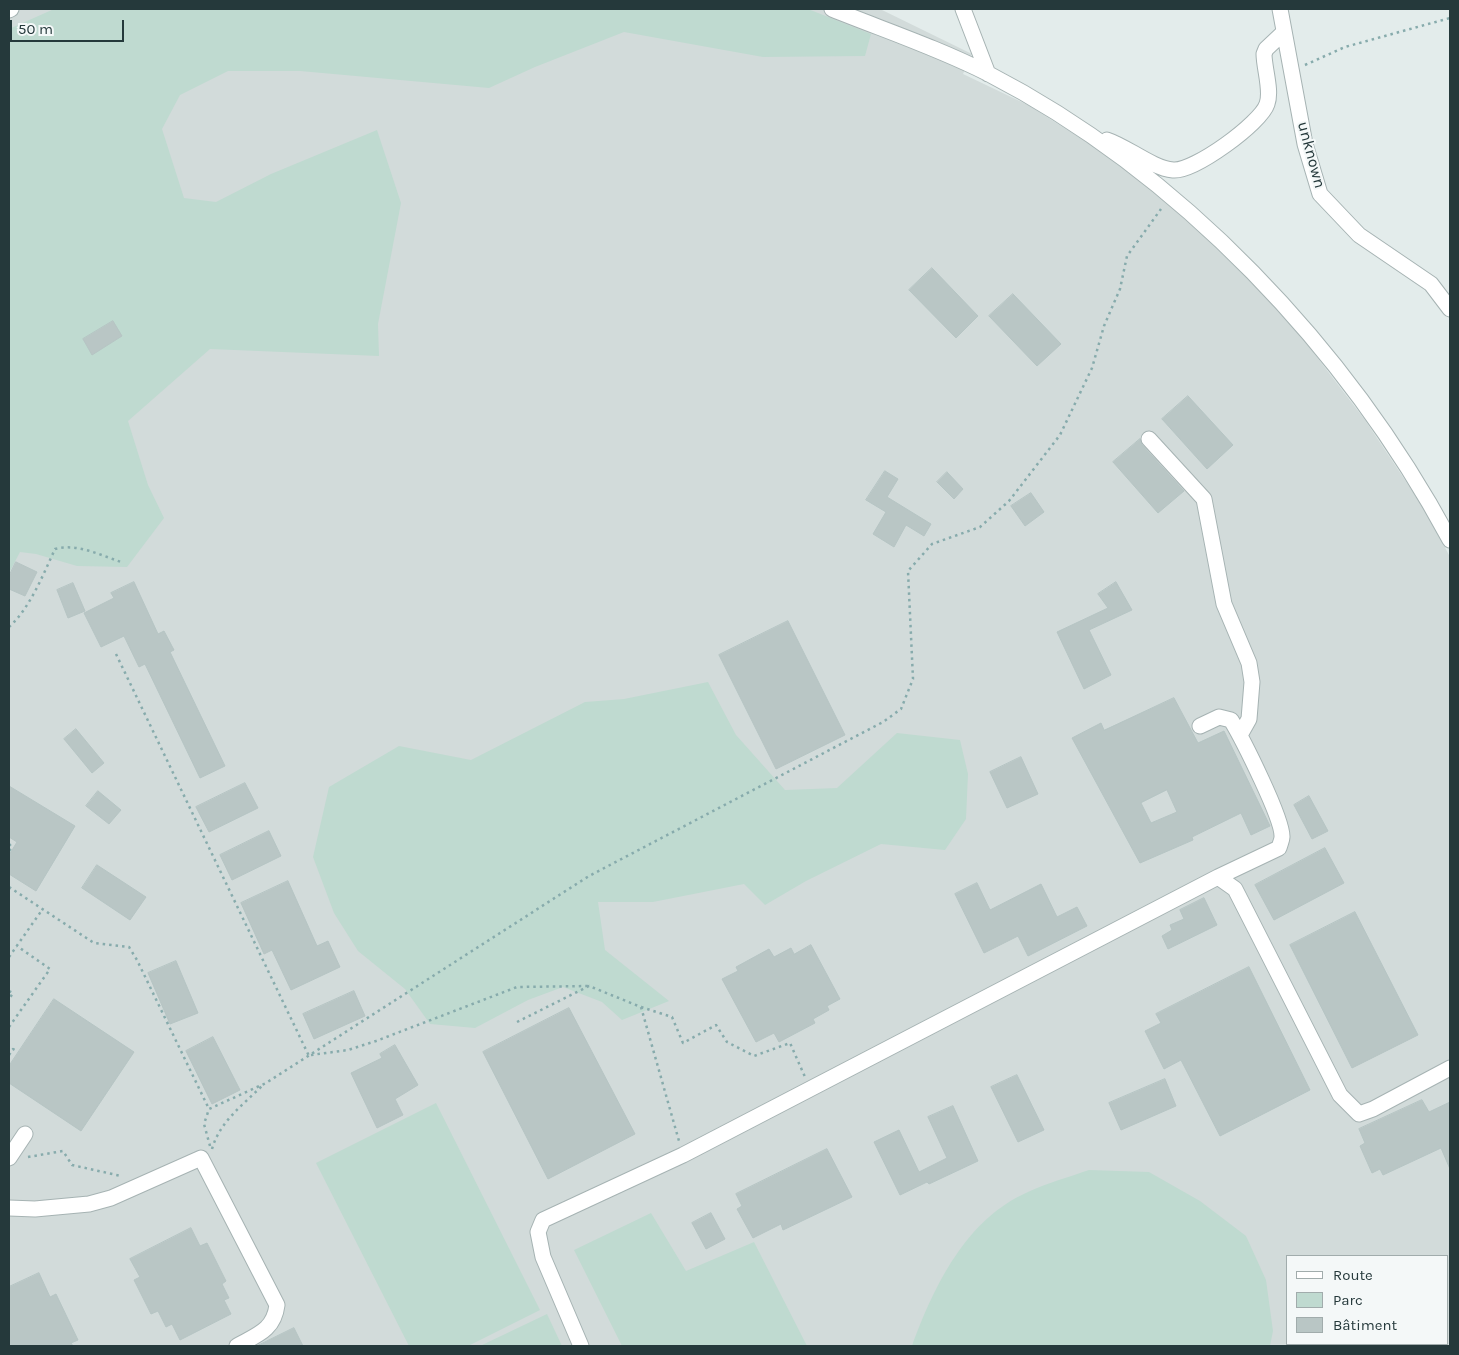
<!DOCTYPE html>
<html>
<head>
<meta charset="utf-8">
<style>
	body { margin:0 }
	#map { position:relative; width:1459px; height:1355px; overflow:hidden; background:#e3eceb; font-family:Karla,sans-serif }
	canvas { display:block }
	.frame { position:absolute; inset:0; border:10px solid #25393b; pointer-events:none }
	.legend { position:absolute; left:1286px; top:1255px; width:162px; height:90px; box-sizing:border-box; background:#f4f8f8; border:1px solid #a1acac; margin:0; padding:6px 9px; list-style:none; font-size:15px; color:#25393b }
	.legend li { display:flex; align-items:center; gap:10px; height:25px }
	.legend b { width:25px; border:1px solid #a1acac }
	.scale { position:absolute; left:10px; top:20px; width:114px; height:22px; box-sizing:border-box; border:2px solid #25393b; border-top:0; padding-left:6px; font-size:15px; line-height:18px; white-space:nowrap; color:#25393b; -webkit-text-stroke:4px #f4f8f8; paint-order:stroke }
</style>
</head>
<body>
<div id="map">
<canvas width="1459" height="1355"></canvas>
<div class="frame"></div>
<ul class="legend">
<li><b style="height:6px;background:#fff"></b>Route</li>
<li><b style="height:14px;background:#bfdad0"></b>Parc</li>
<li><b style="height:14px;background:#b9c6c5"></b>Bâtiment</li>
</ul>
<div class="scale">50 m</div>
</div>
<script>
const ctx = document.querySelector('canvas').getContext('2d');
ctx.lineJoin = 'round';
function fillPath(path, color) {
  ctx.fillStyle = color;
  ctx.fill(path, 'evenodd');
}
function strokePath(path, color, width, dash) {
  ctx.strokeStyle = color;
  ctx.lineWidth = width;
  ctx.lineCap = dash ? 'butt' : 'round';
  ctx.setLineDash(dash || []);
  ctx.stroke(path);
}
function drawText(font, color, halo, rows, align = 'center') {
  ctx.font = font + ' Karla,sans-serif';
  ctx.lineWidth = 4;
  ctx.setLineDash([]);
  ctx.textBaseline = 'middle';
  ctx.strokeStyle = halo;
  ctx.fillStyle = color;
  for (const [text, x, y, turn = 0] of rows) {
    ctx.save();
    ctx.translate(x, y);
    ctx.rotate((+turn || 0) * Math.PI / 180);
    ctx.textAlign = isNaN(turn) ? turn : align;
    if (halo) ctx.strokeText(text, 0, 0);
    ctx.fillText(text, 0, 0);
    ctx.restore();
  }
}
const built = new Path2D(`
	M 9,9 L 880,9 L 972,54 L 963,74 L 1028,105 L 1107,155 L 1188,219 L 1236,264 L 1297,331 L 1365,420 L 1427,513 L 1450,557 L 1450,1346 L 9,1346 ZM 1288,1256 L 1448,1256 L 1448,1344 L 1288,1344 Z`);
const green = new Path2D(`
	M 54,9 L 808,9 L 871,34 L 865,56 L 763,57 L 624,32 L 535,67 L 489,88 L 300,71 L 228,71 L 180,95 L 162,129 L 184,198 L 216,202 L 271,174 L 377,130 L 401,203 L 378,324 L 379,356 L 210,349 L 128,421 L 148,485 L 164,518 L 127,567 L 77,566 L 36,554 L 20,552 L 9,573 L 9,29 Z
	M 708,682 L 736,735 L 785,790 L 837,788 L 897,733 L 960,740 L 968,774 L 966,819 L 945,850 L 881,844 L 806,881 L 765,905 L 744,884 L 653,902 L 598,902 L 605,950 L 669,1001 L 622,1020 L 602,1002 L 563,987 L 528,1000 L 475,1028 L 430,1024 L 405,989 L 358,951 L 334,913 L 313,857 L 329,787 L 399,746 L 471,760 L 585,702 L 624,699 Z
	M 436,1103 L 540,1310 L 468,1346 L 409,1346 L 316,1163 Z
	M 1089,1170 L 1149,1172 L 1200,1201 L 1246,1236 L 1266,1280 L 1273,1331 L 1270,1346 L 912,1346 C 934,1286 966,1219 1028,1192 C 1047,1183 1069,1177 1089,1170 Z
	M 651,1213 L 686,1271 L 754,1242 L 807,1346 L 622,1346 L 574,1250 Z
	M 547,1314 L 562,1346 L 480,1346 Z`);
const building = new Path2D(`
	M 932,268 L 978,316 L 956,338 L 909,290 Z
	M 1013,294 L 1061,344 L 1037,366 L 989,316 Z
	M 113,321 L 122,336 L 92,355 L 83,339 Z
	M 1188,396 L 1233,445 L 1207,469 L 1162,419 Z
	M 1140,439 L 1142,445 L 1184,491 L 1158,513 L 1113,462 Z
	M 885,471 L 898,479 L 887,497 L 931,524 L 924,536 L 906,525 L 894,547 L 873,534 L 886,512 L 866,500 Z
	M 947,472 L 963,489 L 954,499 L 937,482 Z
	M 1031,493 L 1044,512 L 1025,526 L 1011,506 Z
	M 16,562 L 37,572 L 25,596 L 9,589 L 9,576 Z
	M 134,582 L 158,634 L 164,631 L 174,650 L 170,652 L 225,766 L 200,778 L 145,664 L 139,667 L 124,636 L 101,647 L 84,613 L 114,598 L 111,593 Z
	M 1116,582 L 1132,610 L 1089,630 L 1111,675 L 1084,689 L 1057,632 L 1108,608 L 1098,594 Z
	M 73,583 L 85,611 L 68,618 L 57,590 Z
	M 788,621 L 845,735 L 776,769 L 719,655 Z
	M 1174,698 L 1198,743 L 1224,731 L 1270,826 L 1251,835 L 1241,813 L 1192,837 L 1193,840 L 1140,863 L 1072,738 L 1101,723 L 1104,730 ZM 1167,790 L 1177,812 L 1151,823 L 1141,803 Z
	M 76,729 L 104,763 L 92,773 L 64,739 Z
	M 1021,757 L 1038,794 L 1007,808 L 990,772 Z
	M 245,783 L 258,808 L 209,832 L 196,807 Z
	M 9,786 L 75,826 L 36,891 L 9,874 L 9,855 L 17,842 L 9,837 Z
	M 98,791 L 121,810 L 109,824 L 86,806 Z
	M 1309,796 L 1328,831 L 1312,839 L 1294,805 Z
	M 269,831 L 281,856 L 232,880 L 220,855 Z
	M 1325,848 L 1344,883 L 1274,920 L 1255,885 Z
	M 97,865 L 146,897 L 130,920 L 82,888 Z
	M 288,881 L 317,946 L 328,941 L 340,967 L 291,990 L 272,950 L 264,954 L 241,903 Z
	M 977,883 L 990,910 L 1041,884 L 1057,917 L 1077,907 L 1087,926 L 1028,956 L 1018,936 L 984,953 L 955,894 Z
	M 1204,898 L 1217,925 L 1168,949 L 1162,936 L 1172,930 L 1170,925 L 1184,919 L 1180,910 Z
	M 1355,912 L 1418,1035 L 1352,1068 L 1290,945 Z
	M 811,945 L 840,999 L 827,1006 L 829,1010 L 813,1019 L 815,1023 L 779,1042 L 774,1033 L 756,1042 L 722,979 L 738,971 L 736,967 L 769,949 L 774,957 L 791,948 L 794,954 Z
	M 176,961 L 198,1013 L 170,1024 L 148,973 Z
	M 1249,967 L 1310,1090 L 1220,1136 L 1181,1060 L 1164,1069 L 1145,1031 L 1161,1023 L 1156,1014 Z
	M 354,991 L 365,1016 L 314,1039 L 303,1014 Z
	M 54,999 L 134,1052 L 81,1131 L 9,1083 L 9,1066 Z
	M 569,1008 L 635,1134 L 548,1179 L 483,1052 Z
	M 213,1037 L 240,1090 L 212,1104 L 186,1051 Z
	M 395,1045 L 418,1085 L 395,1099 L 403,1115 L 377,1128 L 351,1073 L 382,1058 L 380,1054 Z
	M 1017,1075 L 1044,1130 L 1018,1142 L 991,1087 Z
	M 1165,1079 L 1176,1106 L 1121,1130 L 1109,1103 Z
	M 1422,1100 L 1429,1112 L 1450,1102 L 1450,1169 L 1441,1148 L 1383,1175 L 1380,1169 L 1372,1173 L 1360,1146 L 1365,1143 L 1359,1129 Z
	M 953,1106 L 978,1161 L 929,1184 L 927,1182 L 900,1195 L 874,1142 L 899,1130 L 919,1172 L 947,1158 L 928,1117 Z
	M 827,1149 L 852,1197 L 783,1230 L 781,1224 L 753,1238 L 737,1209 L 742,1206 L 736,1194 Z
	M 711,1213 L 725,1239 L 706,1249 L 692,1223 Z
	M 191,1228 L 200,1246 L 207,1243 L 226,1281 L 222,1284 L 229,1298 L 224,1300 L 231,1314 L 180,1340 L 172,1324 L 166,1327 L 158,1311 L 151,1314 L 134,1280 L 140,1277 L 130,1259 Z
	M 39,1273 L 50,1297 L 56,1294 L 78,1340 L 71,1343 L 73,1346 L 9,1346 L 9,1287 Z
	M 294,1328 L 303,1346 L 257,1346 Z`);
const path = new Path2D(`
	M 1305,65 L 1345,47 L 1450,18
	M 9,627 C 30,608 43,575 55,549 C 77,543 100,555 121,562
	M 116,654 L 309,1056
	M 9,844 L 12,847 L 9,851
	M 9,887 L 94,943 L 129,947 L 137,960 L 209,1109
	M 9,957 L 42,910
	M 9,991 L 13,993 L 9,999
	M 641,1007 L 672,1017 L 683,1043 L 716,1025 L 727,1042 L 754,1056 L 790,1043 L 805,1077
	M 517,1022 L 589,986 L 641,1007 L 679,1141
	M 9,1027 L 50,969 L 17,946
	M 9,1055 L 13,1049 L 18,1052
	M 311,1055 L 348,1050 L 376,1041 L 517,987 L 589,986
	M 210,1146 L 204,1124 L 209,1109 L 266,1083 L 589,876 L 883,722 L 901,709 L 913,679 L 908,571 L 932,544 L 980,527 L 1009,501 L 1060,435 L 1092,368 L 1104,326 L 1120,289 L 1127,256 L 1161,209
	M 212,1149 C 220,1121 243,1105 264,1084
	M 28,1157 L 63,1151 L 72,1165 L 121,1176`);
const minor = new Path2D(`
	M 832,9 C 884,30 938,48 987,73 C 1181,173 1347,349 1450,540
	M 963,9 L 988,74
	M 1280,9 L 1305,144 L 1320,194 L 1359,235 L 1431,284 L 1450,309
	M 9,10 L 11,9
	M 1107,140 C 1128,147 1152,168 1173,170 C 1194,172 1261,123 1267,104 C 1272,91 1264,68 1264,54 L 1266,49 L 1283,33
	M 1149,439 L 1204,499 L 1224,604 L 1249,663 L 1252,682 L 1249,719 L 1240,735
	M 1218,877 L 1235,889 L 1340,1095 L 1359,1114 L 1373,1109 L 1450,1068
	M 9,1158 L 25,1134
	M 9,1208 L 35,1209 L 89,1204 L 111,1198 L 201,1158 L 277,1305 C 274,1330 257,1335 237,1346
	M 581,1346 L 543,1257 L 538,1232 L 543,1220 L 683,1155 L 1218,877 L 1279,848 C 1280,844 1282,840 1282,837 C 1283,819 1242,738 1231,720 L 1219,717 L 1200,726`);
const streetNames = [
	["unknown",1311,155,75]
];
fillPath(built, '#d2dbda');
fillPath(green, '#bfdad0');
fillPath(building, '#b9c6c5');
strokePath(building, '#b6c5c4', 1);
strokePath(minor, '#a6b3b3', 17);
strokePath(path, '#87abac', 2.5, [2.5, 4]);
strokePath(minor, '#fff', 15);
drawText('16px', '#25393b', '#f4f8f8', streetNames);
</script>
</body>
</html>
